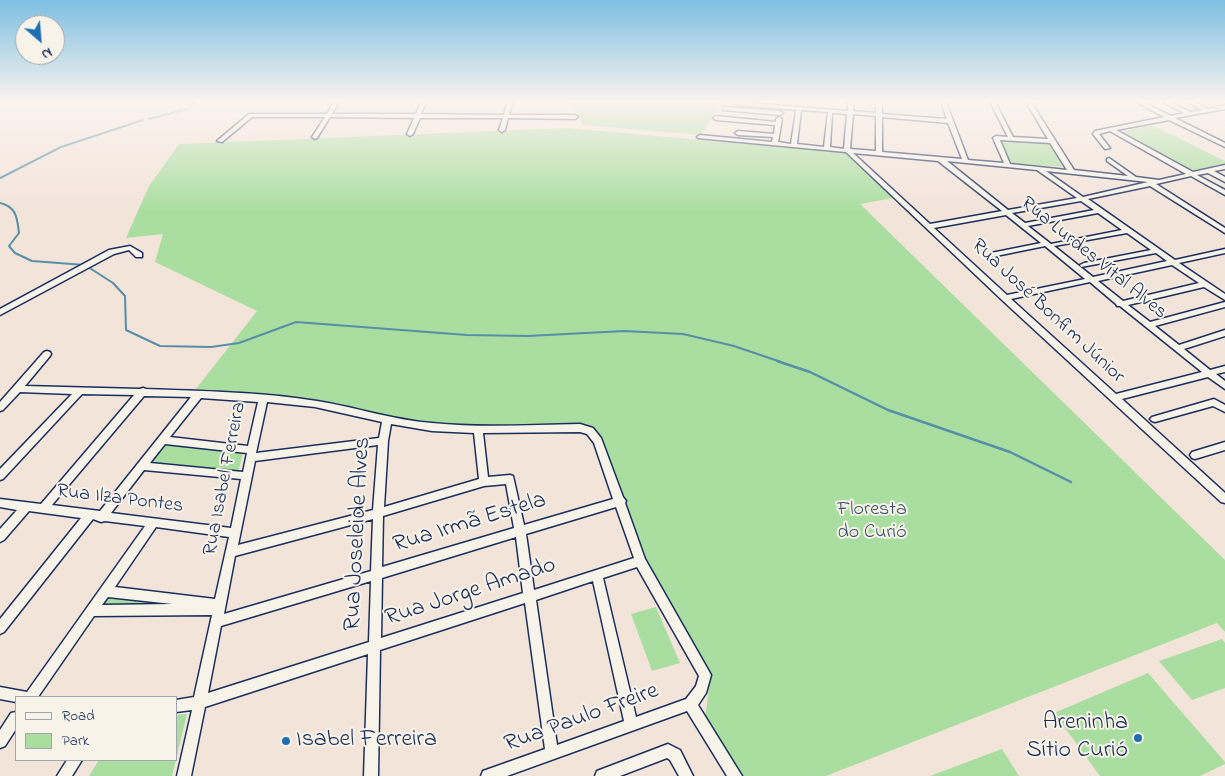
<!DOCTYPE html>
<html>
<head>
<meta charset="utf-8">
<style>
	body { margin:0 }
	#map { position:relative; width:1225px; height:776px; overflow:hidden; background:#f3e4da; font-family:"Indie Flower",sans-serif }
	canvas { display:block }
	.legend { position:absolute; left:15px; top:696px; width:162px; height:65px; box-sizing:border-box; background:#f7f3e8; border:1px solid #9fa5b1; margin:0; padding:6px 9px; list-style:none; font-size:15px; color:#1b2f5e }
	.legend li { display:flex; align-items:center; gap:10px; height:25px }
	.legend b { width:25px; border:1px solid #9fa5b1 }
	.north { position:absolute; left:15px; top:15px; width:50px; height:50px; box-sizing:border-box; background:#f7f3e8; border:1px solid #9fa5b1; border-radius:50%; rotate:153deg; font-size:14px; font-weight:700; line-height:20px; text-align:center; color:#1b2f5e }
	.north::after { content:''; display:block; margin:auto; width:18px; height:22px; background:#1f6fb2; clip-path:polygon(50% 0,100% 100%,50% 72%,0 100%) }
</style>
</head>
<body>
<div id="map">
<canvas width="1225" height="776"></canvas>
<ul class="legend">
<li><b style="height:6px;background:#f7f3e8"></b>Road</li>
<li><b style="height:14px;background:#aadea0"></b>Park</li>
</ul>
<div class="north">N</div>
</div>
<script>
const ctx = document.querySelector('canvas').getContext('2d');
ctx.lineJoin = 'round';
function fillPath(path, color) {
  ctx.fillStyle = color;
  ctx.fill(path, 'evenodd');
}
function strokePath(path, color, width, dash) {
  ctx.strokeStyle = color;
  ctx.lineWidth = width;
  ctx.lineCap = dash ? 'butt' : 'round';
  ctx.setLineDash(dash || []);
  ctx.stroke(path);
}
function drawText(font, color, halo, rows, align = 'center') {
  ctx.font = font + ' "Indie Flower",sans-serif';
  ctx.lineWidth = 4;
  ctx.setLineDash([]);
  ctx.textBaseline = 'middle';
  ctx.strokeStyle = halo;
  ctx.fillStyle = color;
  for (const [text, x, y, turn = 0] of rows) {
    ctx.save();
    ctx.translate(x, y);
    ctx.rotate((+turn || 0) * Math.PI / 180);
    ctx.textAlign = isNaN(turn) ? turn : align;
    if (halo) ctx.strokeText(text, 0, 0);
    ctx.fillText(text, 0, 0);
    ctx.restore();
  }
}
const green = new Path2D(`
	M 570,102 L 722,102 L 701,135 L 583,125 Z
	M 1152,125 L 1225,161 L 1225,163 L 1191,171 L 1119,132 Z
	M 568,128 L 848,153 L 893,198 L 860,204 L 1225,560 L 1225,632 L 1217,623 L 826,776 L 740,776 L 705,719 L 710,680 L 641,556 L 589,427 L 460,429 L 379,422 L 339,407 L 192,394 L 257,311 L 155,262 L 163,234 L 126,238 L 149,186 L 179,144 Z
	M 1004,140 L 1049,144 L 1063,167 L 1011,163 L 1000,141 Z
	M 163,443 L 243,452 L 238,474 L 148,464 Z
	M 109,594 L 201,605 L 100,608 Z
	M 656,607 L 680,663 L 652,671 L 631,614 Z
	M 1222,639 L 1225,643 L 1225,688 L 1192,700 L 1159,661 Z
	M 1148,673 L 1225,762 L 1225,764 L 1200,776 L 1100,776 L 1054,713 Z
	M 187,714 L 172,776 L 89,776 L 99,760 L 176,760 L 176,715 Z
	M 1002,749 L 1019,776 L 930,776 Z`);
const streamFar1 = new Path2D(`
	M 149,119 L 187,109 L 195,102
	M 0,178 L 61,147 L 143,120
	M 0,203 C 17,207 17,218 19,233 L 9,246 L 15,253 L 32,261 L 85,265 L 113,283 L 125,296 L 126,330 L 160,346 L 211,347 L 239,343 L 296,322 L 467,335 L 528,336 L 624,331 L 683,334 L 734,346 L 781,362`);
const stream = new Path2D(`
	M 777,361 L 810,372 L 888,410 L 1010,452 L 1071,482`);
const street = new Path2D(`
	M 334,102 L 339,102 L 332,114 L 416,114 L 421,102 L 426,102 L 421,114 L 504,115 L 507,102 L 513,102 L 509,115 L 575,115 L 578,117 L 575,119 L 508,118 L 505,130 L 502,132 L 499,130 L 503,118 L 420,118 L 413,134 L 410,136 L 407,134 L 414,118 L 330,117 L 317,138 L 315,139 L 312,137 L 325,117 L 252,117 L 222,142 L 217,141 L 249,114 L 327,114 Z
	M 736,102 L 848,111 L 848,102 L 854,102 L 853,111 L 876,113 L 876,102 L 882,102 L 882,114 L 947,119 L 941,102 L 946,102 L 968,160 L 1004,163 L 993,138 L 996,136 L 1008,137 L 990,102 L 995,102 L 1013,137 L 1048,139 L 1026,102 L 1031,102 L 1074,170 L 1128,176 L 1107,161 L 1107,159 L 1109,158 L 1136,177 L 1159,180 L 1186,174 L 1110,131 L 1099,134 L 1110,148 L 1105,149 L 1093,134 L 1095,131 L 1164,117 L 1136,102 L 1143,102 L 1171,116 L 1184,113 L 1163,102 L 1170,102 L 1190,112 L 1202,110 L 1188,102 L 1195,102 L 1208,109 L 1225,105 L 1225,109 L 1175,118 L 1225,143 L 1225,147 L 1169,120 L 1116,130 L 1193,172 L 1225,165 L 1225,169 L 1214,171 L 1225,177 L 1225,182 L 1208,173 L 1197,175 L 1225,190 L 1225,195 L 1191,176 L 1156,184 L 1225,228 L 1225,233 L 1150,186 L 1088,199 L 1175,260 L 1225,249 L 1225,253 L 1179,263 L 1225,294 L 1225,300 L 1204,287 L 1128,305 L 1150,322 L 1225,302 L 1225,307 L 1155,326 L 1179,345 L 1225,330 L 1225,336 L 1184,349 L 1210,370 L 1225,366 L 1225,372 L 1216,374 L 1225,381 L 1225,389 L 1208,377 L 1122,399 L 1225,493 L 1225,503 L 1221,502 L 1002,300 L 846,152 L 698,138 L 697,137 L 700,135 L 772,142 L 773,137 L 738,135 L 735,133 L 738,131 L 774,134 L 775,125 L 716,120 L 713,118 L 716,116 L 776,122 L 776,119 L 779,117 L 782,119 L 778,142 L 791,144 L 796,111 L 798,110 L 738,105 ZM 801,110 L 828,112 L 824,147 L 797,144 ZM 832,113 L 847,114 L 844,149 L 830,147 ZM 853,114 L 876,116 L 876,151 L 850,149 ZM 882,117 L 948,123 L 962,159 L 882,152 ZM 1000,140 L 1050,143 L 1067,170 L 1010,164 ZM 853,153 L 938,161 L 1002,211 L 930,224 ZM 947,161 L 1037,170 L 1077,198 L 1008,210 ZM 1046,171 L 1148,182 L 1083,197 ZM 1081,201 L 1094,210 L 1025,223 L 1012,213 ZM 1098,213 L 1122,230 L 1051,244 L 1028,226 ZM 1006,215 L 1041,243 L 991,253 L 991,257 L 1045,246 L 1085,279 L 1007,295 L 934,228 ZM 1127,233 L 1151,250 L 1084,263 L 1080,265 L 1081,267 L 1156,253 L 1167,261 L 1093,277 L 1054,246 ZM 1172,265 L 1199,283 L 1123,301 L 1098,281 ZM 1090,282 L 1116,304 L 1117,306 L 1120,306 L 1202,372 L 1116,394 L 1011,299 Z
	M 725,107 L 780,111 L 783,113 L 780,115 L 723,110 L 723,108 Z
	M 130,246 L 142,253 L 142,257 L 136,257 L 129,250 L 114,254 L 0,315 L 0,309 L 109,250 Z
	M 47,351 L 50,352 L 51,354 L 50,356 L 25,386 L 140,389 L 143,388 L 146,389 C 203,391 261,392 317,401 C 355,407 393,420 432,423 C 481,428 531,425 580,424 L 593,428 L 601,438 L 623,497 L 626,501 L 625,503 L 645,559 L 711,675 L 706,693 L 698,705 L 742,776 L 727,776 L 687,711 L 507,776 L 481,776 L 483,771 L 545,749 L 525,603 L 380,650 L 378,776 L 364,776 L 368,654 L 205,707 L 191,776 L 177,776 L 192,710 L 176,712 L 176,700 L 194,697 L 212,615 L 94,616 L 38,697 L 16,697 L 16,702 L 0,699 L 0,687 L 27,692 L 145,526 L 105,521 L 101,522 L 93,519 L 4,632 L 0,634 L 0,619 L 81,518 L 29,511 L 4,540 L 0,542 L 0,529 L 17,510 L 0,507 L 0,499 L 41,504 L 134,395 L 82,394 L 3,479 L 0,480 L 0,469 L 72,394 L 20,392 L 3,410 L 0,411 L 0,402 L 44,352 ZM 144,396 L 191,397 L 100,511 L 52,505 ZM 201,398 L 258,402 L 248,446 L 170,437 ZM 267,402 L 315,407 L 382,422 L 379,438 L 256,453 ZM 391,424 L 432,431 L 474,433 L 479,479 L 384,507 L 388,441 ZM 580,432 L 587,434 L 594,443 L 613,499 L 524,525 L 513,476 L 510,475 L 488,477 L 483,433 ZM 165,444 L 247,453 L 243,472 L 150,463 ZM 378,445 L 373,510 L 238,545 L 255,461 ZM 144,470 L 241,479 L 231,528 L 111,513 ZM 506,484 L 514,528 L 382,567 L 383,516 L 484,486 ZM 616,507 L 634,558 L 534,590 L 526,534 ZM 373,519 L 371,571 L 224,614 L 235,556 ZM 156,527 L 229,537 L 215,599 L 115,587 ZM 516,537 L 523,593 L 381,638 L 382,578 ZM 637,567 L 699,676 L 696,686 L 686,699 L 636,717 L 603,578 ZM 371,581 L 369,642 L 208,693 L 221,626 ZM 593,581 L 624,721 L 557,745 L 536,600 ZM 108,597 L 172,604 L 102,605 Z
	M 1214,399 L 1225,405 L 1225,412 L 1213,406 L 1155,422 L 1152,421 L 1150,419 L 1152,417 Z
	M 1225,442 L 1225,450 L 1195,459 L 1192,458 L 1190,455 L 1192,452 Z
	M 16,712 L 16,729 L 5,746 L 0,748 L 0,730 L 11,713 Z
	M 668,744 L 680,750 L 693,776 L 679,776 L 670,760 L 667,758 L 620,776 L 595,776 L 597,771 Z
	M 67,760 L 82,760 L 72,776 L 57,776 Z`);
const markers = [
	[1138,738,5,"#1f6fb2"],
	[286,741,5,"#1f6fb2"]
];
const streetNames = [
	["Rua Lurdes Vítal Alves",1093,259,39],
	["Rua José Bonfim Júnior",1047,312,43],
	["Rua Isabel Ferreira",226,479,-79],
	["Rua Ilza Pontes",120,500,7]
];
const parkNames = [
	["Floresta",872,511],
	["do Curió",872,534]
];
const nearStreetnames = [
	["Rua Irmã Estela",470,524,-17],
	["Rua Joseleide Alves",359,534,-87],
	["Rua Jorge Amado",471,593,-18],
	["Rua Paulo Freire",582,719,-20]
];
const nearPoinames = [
	["Areninha",1128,724],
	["Sítio Curió",1128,752],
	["Isabel Ferreira",296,741,"left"]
];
fillPath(green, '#aadea0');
strokePath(streamFar1, '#568fa7', 2);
strokePath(stream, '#568fa7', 2.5);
strokePath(street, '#1b2f5e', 3);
fillPath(street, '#f7f3e8');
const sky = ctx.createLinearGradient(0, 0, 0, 211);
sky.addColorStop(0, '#7dbfe2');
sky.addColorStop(0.48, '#faf3ee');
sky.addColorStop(1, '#faf3ee00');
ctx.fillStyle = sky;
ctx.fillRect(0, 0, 1225, 211);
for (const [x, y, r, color] of markers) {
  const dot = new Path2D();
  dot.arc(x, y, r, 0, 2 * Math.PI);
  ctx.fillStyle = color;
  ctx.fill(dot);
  strokePath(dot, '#f7f3e8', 2);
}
drawText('20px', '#1b2f5e', '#f7f3e8', streetNames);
drawText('20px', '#38526b', '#f7f3e8', parkNames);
drawText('24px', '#1b2f5e', '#f7f3e8', nearStreetnames);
drawText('24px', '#1b2f5e', '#f7f3e8', nearPoinames, 'right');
</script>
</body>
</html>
